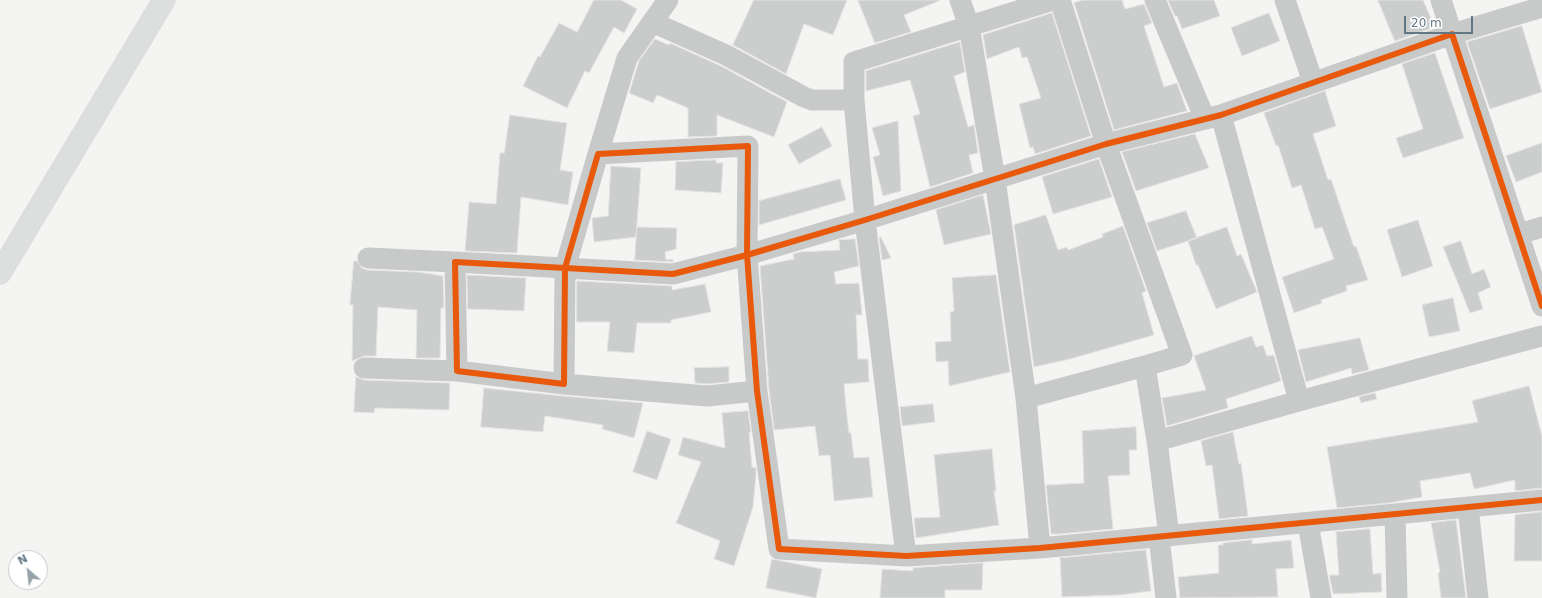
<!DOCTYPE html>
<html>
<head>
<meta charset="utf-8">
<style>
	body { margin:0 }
	#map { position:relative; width:1542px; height:598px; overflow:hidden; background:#f4f4f2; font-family:"DejaVu Sans",sans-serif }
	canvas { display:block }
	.north { position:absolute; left:8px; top:550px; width:40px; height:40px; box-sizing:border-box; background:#fff; border:1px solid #c1c9cd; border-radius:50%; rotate:332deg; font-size:11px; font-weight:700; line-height:16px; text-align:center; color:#637783 }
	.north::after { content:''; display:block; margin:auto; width:14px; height:18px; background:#96a3aa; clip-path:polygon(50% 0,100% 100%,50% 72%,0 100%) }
	.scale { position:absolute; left:1404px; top:16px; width:69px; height:18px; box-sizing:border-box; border:2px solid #637783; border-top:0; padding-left:5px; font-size:12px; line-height:14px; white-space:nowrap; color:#637783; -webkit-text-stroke:3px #fff; paint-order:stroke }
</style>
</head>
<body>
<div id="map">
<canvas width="1542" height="598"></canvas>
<div class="north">N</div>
<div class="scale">20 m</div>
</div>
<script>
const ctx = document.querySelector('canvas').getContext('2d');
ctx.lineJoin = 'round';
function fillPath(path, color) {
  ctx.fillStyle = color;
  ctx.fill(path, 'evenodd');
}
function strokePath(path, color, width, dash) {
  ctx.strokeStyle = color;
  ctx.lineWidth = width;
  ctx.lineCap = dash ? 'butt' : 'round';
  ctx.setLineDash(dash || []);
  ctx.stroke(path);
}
const building = new Path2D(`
	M 594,0 L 621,0 L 637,9 L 624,33 L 614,27 L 589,73 L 585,71 L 567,108 L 523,86 L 538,56 L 540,57 L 559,23 L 577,32 Z
	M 754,0 L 847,0 L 833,35 L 804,24 L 786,74 L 733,45 Z
	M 858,0 L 939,0 L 939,1 L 904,15 L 911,32 L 875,43 Z
	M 1083,0 L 1122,0 L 1125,9 L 1144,4 L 1152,23 L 1144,26 L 1164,87 L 1177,83 L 1187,111 L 1114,130 L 1074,3 Z
	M 1168,0 L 1214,0 L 1220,16 L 1182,29 L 1177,16 L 1175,16 Z
	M 1378,0 L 1423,0 L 1435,27 L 1395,41 Z
	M 1052,13 L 1091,136 L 1035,154 L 1033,147 L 1030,148 L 1019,104 L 1041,98 L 1027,57 L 1022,58 L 1019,47 L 987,59 L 983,35 Z
	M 1269,13 L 1280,41 L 1242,56 L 1231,28 Z
	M 1522,26 L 1542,92 L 1490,109 L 1467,42 Z
	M 655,39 L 669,45 L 670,43 L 721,66 L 787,102 L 774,137 L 717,115 L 717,136 L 688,137 L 688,108 L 657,95 L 653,103 L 629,93 L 639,61 Z
	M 960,42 L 965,72 L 954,76 L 968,127 L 974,125 L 978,153 L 969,155 L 973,173 L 930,187 L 913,116 L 920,114 L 910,80 L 866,91 L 866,71 Z
	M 1435,53 L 1464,138 L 1403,158 L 1396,138 L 1423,129 L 1402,64 Z
	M 1325,91 L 1336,126 L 1313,134 L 1328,180 L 1331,179 L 1354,247 L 1356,246 L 1368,280 L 1346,286 L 1347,291 L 1321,300 L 1322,303 L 1294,313 L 1282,277 L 1334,259 L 1322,227 L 1315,229 L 1301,185 L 1292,188 L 1278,145 L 1276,146 L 1264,113 Z
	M 510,115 L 567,123 L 560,170 L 573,172 L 568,205 L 521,197 L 517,253 L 465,251 L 469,202 L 496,204 L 500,153 L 504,153 Z
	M 898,121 L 901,191 L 883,196 L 873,157 L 880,155 L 872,128 Z
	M 822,127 L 832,146 L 799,164 L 788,145 Z
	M 1195,134 L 1209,168 L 1136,191 L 1122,152 Z
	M 1542,143 L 1542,172 L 1516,182 L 1506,156 Z
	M 1099,159 L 1112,197 L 1053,214 L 1042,177 Z
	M 716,160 L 716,163 L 723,163 L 721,193 L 675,190 L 676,162 Z
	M 611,166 L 641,168 L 636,237 L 594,242 L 592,218 L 608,216 Z
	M 840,179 L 846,200 L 759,225 L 759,201 Z
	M 983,195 L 991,234 L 944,245 L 936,210 Z
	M 1186,211 L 1197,238 L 1157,251 L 1147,223 Z
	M 1046,215 L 1058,250 L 1067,247 L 1068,250 L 1103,237 L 1102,234 L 1123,226 L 1146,291 L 1142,293 L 1154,335 L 1070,359 L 1034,367 L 1014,225 Z
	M 1418,220 L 1433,266 L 1402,277 L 1387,230 Z
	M 637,227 L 677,228 L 676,249 L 665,252 L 666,260 L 673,259 L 673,262 L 635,260 Z
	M 1227,227 L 1237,256 L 1241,254 L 1257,292 L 1216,309 L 1198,265 L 1196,265 L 1188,241 Z
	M 881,237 L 891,258 L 882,260 L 879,238 Z
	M 855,239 L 859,266 L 834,272 L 836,284 L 859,283 L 862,315 L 856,315 L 858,359 L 868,359 L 869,382 L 844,384 L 846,407 L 849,433 L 851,433 L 854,458 L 869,457 L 873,497 L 834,501 L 830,455 L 819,456 L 815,426 L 774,430 L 769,390 L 760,266 L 794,259 L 793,254 L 800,252 L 840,250 L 839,240 Z
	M 1461,241 L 1472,274 L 1484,269 L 1491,287 L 1478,293 L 1483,309 L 1470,313 L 1443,247 Z
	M 354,261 L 357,261 L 362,268 L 367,270 L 418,272 L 443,276 L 444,308 L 441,308 L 440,358 L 416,358 L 417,310 L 378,307 L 376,356 L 364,356 L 352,361 L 353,305 L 350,305 Z
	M 467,275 L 526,278 L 524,311 L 468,309 Z
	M 996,275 L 1010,372 L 949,386 L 948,361 L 936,362 L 935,342 L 951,341 L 950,312 L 954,311 L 952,278 Z
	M 577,281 L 672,286 L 672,290 L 705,284 L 711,312 L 671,320 L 671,323 L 637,323 L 634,353 L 607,351 L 610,322 L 577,322 Z
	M 1453,298 L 1460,331 L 1429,337 L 1422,305 Z
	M 1252,336 L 1256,347 L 1263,345 L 1267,356 L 1274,355 L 1281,381 L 1226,399 L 1228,408 L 1167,426 L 1162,398 L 1206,390 L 1194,356 Z
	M 1360,338 L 1369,370 L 1352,374 L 1351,368 L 1306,382 L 1298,350 Z
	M 729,367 L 729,382 L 707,384 L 695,383 L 694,368 Z
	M 356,377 L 364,380 L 450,383 L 449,410 L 375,408 L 374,413 L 354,412 Z
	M 1529,386 L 1542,436 L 1542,488 L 1515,491 L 1515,480 L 1474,489 L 1470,473 L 1420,481 L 1422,497 L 1389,503 L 1337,508 L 1327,447 L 1478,422 L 1472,401 Z
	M 484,388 L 563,396 L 643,403 L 634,438 L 602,429 L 603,425 L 545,416 L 543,432 L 481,427 Z
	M 1375,393 L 1377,399 L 1361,403 L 1359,397 Z
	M 933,404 L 935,422 L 902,426 L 900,407 Z
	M 748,411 L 751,432 L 749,432 L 752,467 L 756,468 L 756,474 L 753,507 L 734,566 L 714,559 L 720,541 L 676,523 L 701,462 L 678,455 L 683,437 L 725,448 L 722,413 Z
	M 1136,427 L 1137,450 L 1129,450 L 1130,475 L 1108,476 L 1113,529 L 1059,534 L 1051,534 L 1046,485 L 1084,483 L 1082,431 Z
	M 647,431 L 671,439 L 657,480 L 633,472 Z
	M 1233,432 L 1239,464 L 1241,463 L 1248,516 L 1219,519 L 1212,465 L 1206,466 L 1201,441 Z
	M 992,449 L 996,491 L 994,491 L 999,525 L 916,538 L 914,518 L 940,517 L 934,455 Z
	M 1542,512 L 1542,561 L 1514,561 L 1515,515 Z
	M 1456,520 L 1466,598 L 1441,598 L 1438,573 L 1440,572 L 1431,523 Z
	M 1370,529 L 1373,574 L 1381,573 L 1382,592 L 1333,594 L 1329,575 L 1339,575 L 1336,532 Z
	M 1252,540 L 1252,544 L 1291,540 L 1294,568 L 1276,569 L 1278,597 L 1180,598 L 1178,577 L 1219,573 L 1218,545 L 1223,545 L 1223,543 Z
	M 1146,550 L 1151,591 L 1119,595 L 1062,597 L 1060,558 Z
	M 772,559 L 822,569 L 816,598 L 766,588 Z
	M 983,563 L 982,590 L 945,590 L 945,598 L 880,598 L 882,569 L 913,571 L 913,568 Z`);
const street = new Path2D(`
	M 960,0 L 969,26 L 995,179 L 1026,398 L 1040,548
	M 1155,0 L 1205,119
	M 1285,0 L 1313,82
	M 1441,0 L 1452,34 L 1542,7
	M 652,22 L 726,55 L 804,97 L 812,100 L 854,100
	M 1221,115 L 1299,401
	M 598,154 L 627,58 L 668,0
	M 1519,234 L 1542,227
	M 368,258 L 455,262
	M 1542,306 L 1452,34 L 1221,115 L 1106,144 L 865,220 L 747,255 L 748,146 L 598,154 L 565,268 L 455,262 L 457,371 L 564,384 L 565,268 L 673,274 L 747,255 L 757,391 L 779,549 L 906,556 L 1040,548 L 1542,500
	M 1145,366 L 1157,441 L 1169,536
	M 364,368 L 457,371
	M 564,384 L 707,396 L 757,391
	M 1026,398 L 1145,366 L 1182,355 L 1106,144 L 1060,0
	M 1157,441 L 1299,401 L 1542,336
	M 1468,507 L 1478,598
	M 1395,514 L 1397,598
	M 1308,523 L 1321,598
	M 1159,537 L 1166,598
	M 906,556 L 865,220 L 854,100 L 854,62 L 1053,0`);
const secondary = new Path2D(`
	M 0,273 L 164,0`);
const cycleway = new Path2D(`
	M 1542,306 L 1452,34 L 1221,115 L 1106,144 L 865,220 L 747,255 L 748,146 L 598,154 L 565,268 L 455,262 L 457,371 L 564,384 L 565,268 L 673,274 L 747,255 L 757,391 L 779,549 L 906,556 L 1040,548 L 1542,500`);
fillPath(building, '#cccece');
strokePath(building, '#e3e3e2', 1);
strokePath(secondary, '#d1d2d3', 23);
strokePath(street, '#c8caca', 21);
strokePath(secondary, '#dddede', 22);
strokePath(cycleway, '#e8590c', 6);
</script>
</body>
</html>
